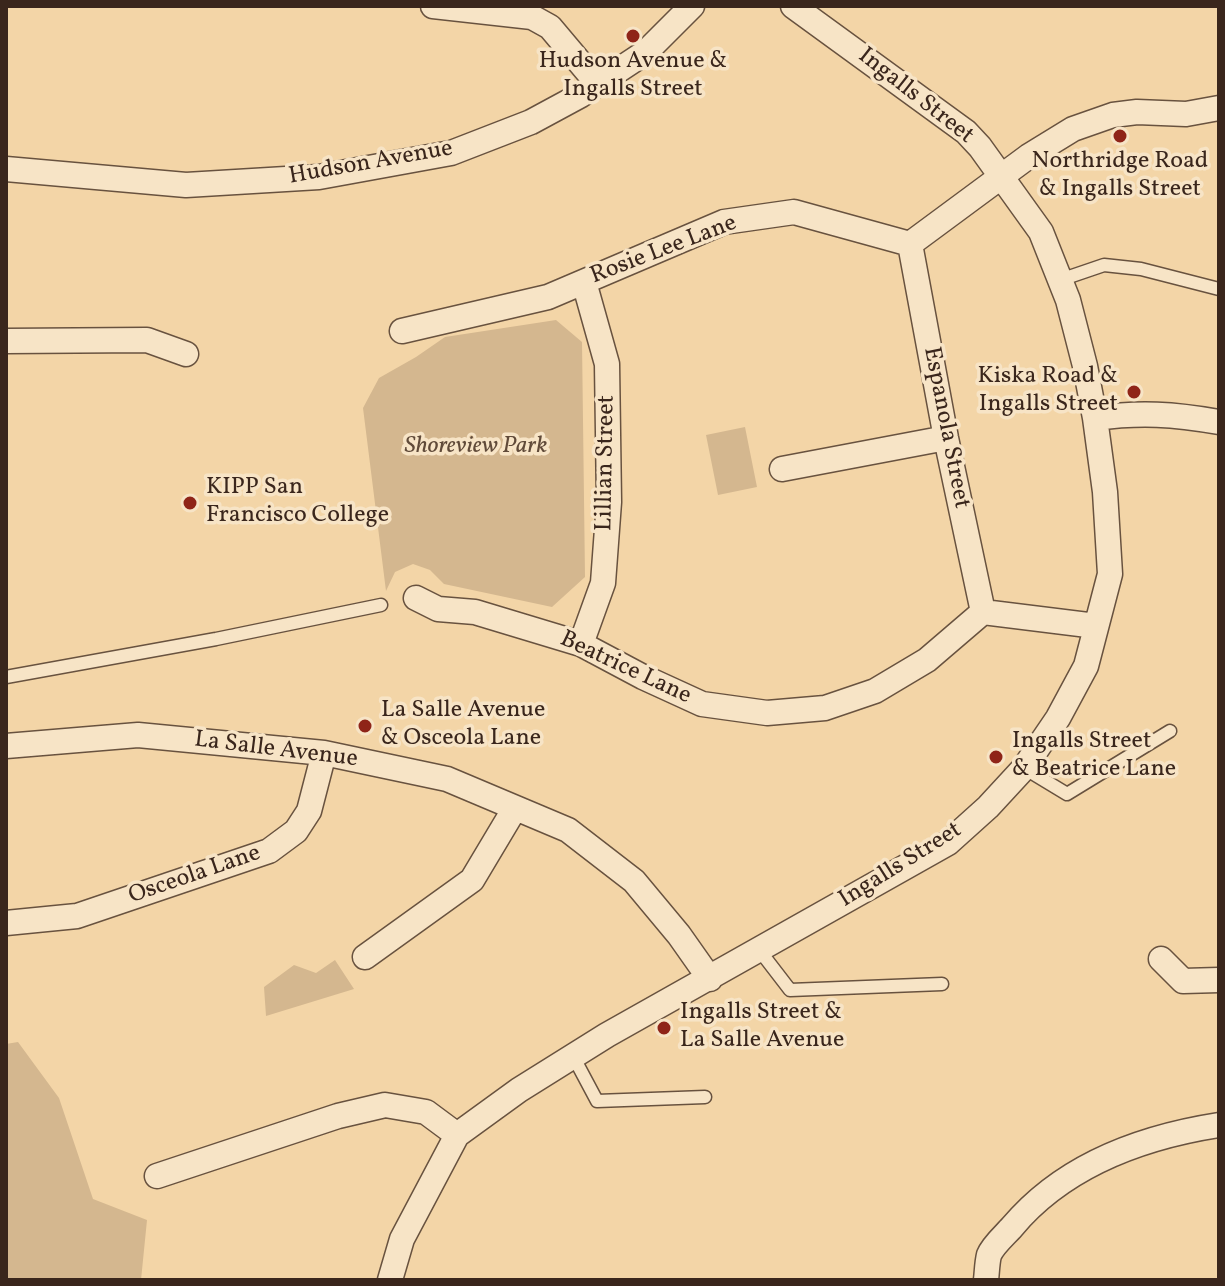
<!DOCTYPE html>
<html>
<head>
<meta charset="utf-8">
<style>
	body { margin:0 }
	#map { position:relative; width:1225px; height:1286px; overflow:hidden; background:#f3d5a7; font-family:Vollkorn,serif }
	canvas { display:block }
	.frame { position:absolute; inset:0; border:8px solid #3a261c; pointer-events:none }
</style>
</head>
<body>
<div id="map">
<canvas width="1225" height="1286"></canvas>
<div class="frame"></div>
</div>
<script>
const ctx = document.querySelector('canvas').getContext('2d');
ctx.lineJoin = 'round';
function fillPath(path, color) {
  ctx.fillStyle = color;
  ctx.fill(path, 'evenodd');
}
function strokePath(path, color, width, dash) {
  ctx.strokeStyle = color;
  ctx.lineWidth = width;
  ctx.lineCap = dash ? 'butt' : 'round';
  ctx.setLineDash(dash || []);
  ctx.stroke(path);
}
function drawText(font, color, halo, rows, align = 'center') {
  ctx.font = font + ' Vollkorn,serif';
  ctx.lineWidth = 7;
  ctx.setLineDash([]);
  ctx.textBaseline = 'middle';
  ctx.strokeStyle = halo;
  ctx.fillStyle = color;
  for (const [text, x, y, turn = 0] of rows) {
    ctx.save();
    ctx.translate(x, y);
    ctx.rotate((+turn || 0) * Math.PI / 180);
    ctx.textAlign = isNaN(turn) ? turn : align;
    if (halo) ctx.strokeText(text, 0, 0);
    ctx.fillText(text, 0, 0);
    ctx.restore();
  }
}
const green = new Path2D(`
	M 556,320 L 582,342 L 585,577 L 552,607 L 444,584 L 430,570 L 413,564 L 395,572 L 386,591 L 363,408 L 379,378 L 416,357 L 445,337 Z
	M 745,427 L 757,487 L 718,495 L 706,435 Z
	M 335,960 L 354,989 L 266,1016 L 264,987 L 294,965 L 316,973 Z
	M 18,1042 L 59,1098 L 93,1199 L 147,1220 L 141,1280 L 6,1280 L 6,1044 Z`);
const lane = new Path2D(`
	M 1060,280 L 1104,265 L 1141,269 L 1219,289
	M 6,677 L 216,639 L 381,605
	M 1024,768 L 1067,794 L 1170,731
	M 760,951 L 790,990 L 942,984
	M 573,1056 L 597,1101 L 705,1097`);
const street = new Path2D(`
	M 433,6 L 532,17 L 550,27 L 598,84
	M 6,169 L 186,185 L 319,177 L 451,153 L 531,122 L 581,95 L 646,52 L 692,6
	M 910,244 L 946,438 L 983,612
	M 402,331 L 548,297 L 724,222 L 794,212 L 910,244 L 1029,156 L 1073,129 L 1113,115 L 1137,112 L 1186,114 L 1219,108
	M 6,341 L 147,340 L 186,354
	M 1095,418 C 1141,412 1173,414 1219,422
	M 782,469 L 946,438
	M 416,598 L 438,609 L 475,612 L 581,644 L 643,677 L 702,704 L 767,713 L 825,708 L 875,691 L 927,660 L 983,612 L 1096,626
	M 581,644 L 603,583 L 609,502 L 607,364 L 584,282
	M 6,746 L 138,735 L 324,753 L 447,779 L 568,830 L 634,881 L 679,935 L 710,979
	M 6,923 L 77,916 L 269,851 L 296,831 L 309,811 L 324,753
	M 365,957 L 472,880 L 515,808
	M 1161,959 L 1183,981 L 1219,980
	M 157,1176 L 338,1116 L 385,1105 L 426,1112 L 457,1135
	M 390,1280 L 402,1239 L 457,1135 L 519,1090 L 607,1035 L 948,843 L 988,807 L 1024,768 L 1058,718 L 1086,666 L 1110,574 L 1105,492 L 1095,418 L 1085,366 L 1068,300 L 1041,232 L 980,147 L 966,132 L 793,6
	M 986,1280 C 987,1272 987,1263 989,1255 C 993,1245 1005,1235 1012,1227 C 1064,1165 1142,1137 1219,1125`);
const markers = [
	[633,36,8,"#8f2418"],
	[1120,136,8,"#8f2418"],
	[1134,392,8,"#8f2418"],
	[190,503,8,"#8f2418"],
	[365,726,8,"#8f2418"],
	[996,757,8,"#8f2418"],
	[664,1028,8,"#8f2418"]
];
const poiNames = [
	["Hudson Avenue &",633,63,"center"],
	["Ingalls Street",633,91,"center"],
	["Northridge Road",1120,163,"center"],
	["& Ingalls Street",1120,191,"center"],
	["Kiska Road &",1118,378,"right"],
	["Ingalls Street",1118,406,"right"],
	["KIPP San",206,489],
	["Francisco College",206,517],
	["La Salle Avenue",381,712],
	["& Osceola Lane",381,740],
	["Ingalls Street",1012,743],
	["& Beatrice Lane",1012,771],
	["Ingalls Street &",680,1014],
	["La Salle Avenue",680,1042]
];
const streetNames = [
	["Ingalls Street",915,97,38],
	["Hudson Avenue",371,164,-10],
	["Rosie Lee Lane",664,251,-21],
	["Espanola Street",945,428,79],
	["Lillian Street",607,463,-89],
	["Beatrice Lane",625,669,25],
	["La Salle Avenue",276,751,7],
	["Ingalls Street",901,866,-32],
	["Osceola Lane",195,876,-19]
];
const parkNames = [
	["Shoreview Park",476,448]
];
fillPath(green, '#d4b78f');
strokePath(lane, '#68523f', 15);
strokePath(street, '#68523f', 27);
strokePath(lane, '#f7e4c6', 12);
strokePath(street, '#f7e4c6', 24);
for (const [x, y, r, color] of markers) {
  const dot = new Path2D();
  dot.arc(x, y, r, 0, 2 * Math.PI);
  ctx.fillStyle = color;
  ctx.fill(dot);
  strokePath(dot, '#f7e4c6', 3);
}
drawText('24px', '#3a261c', '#f7e4c6', poiNames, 'left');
drawText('24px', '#3a261c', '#f7e4c6', streetNames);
drawText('italic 24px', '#604a39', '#f7e4c6', parkNames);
</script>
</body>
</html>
